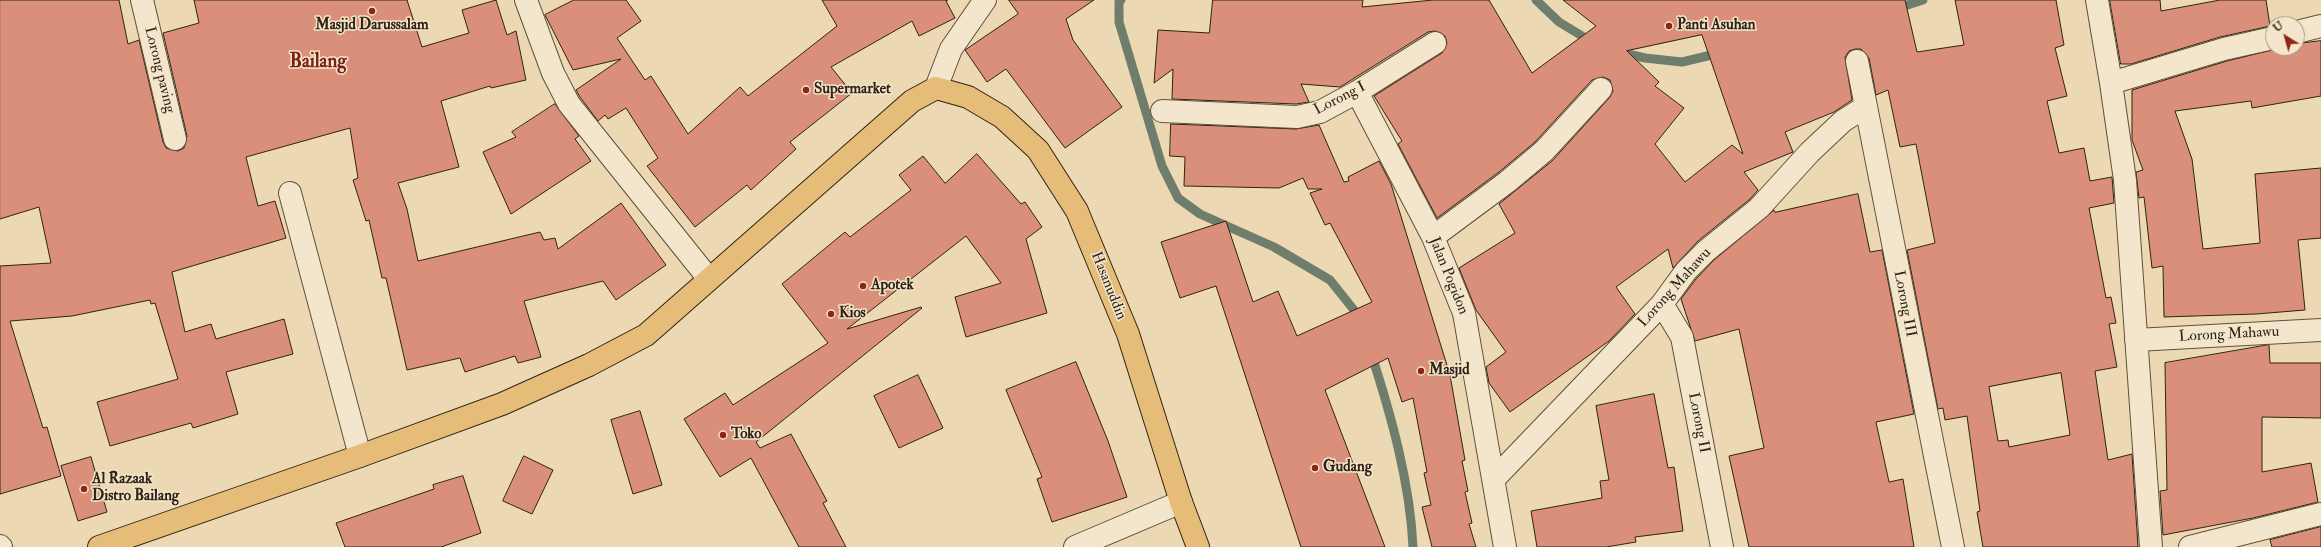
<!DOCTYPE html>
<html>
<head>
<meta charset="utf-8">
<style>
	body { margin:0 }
	#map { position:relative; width:2321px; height:547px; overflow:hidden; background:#ecd8b2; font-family:"IM FELL Double Pica",serif }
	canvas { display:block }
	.north { position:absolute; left:2265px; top:16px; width:40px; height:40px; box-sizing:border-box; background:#f3e6cd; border:1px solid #a59883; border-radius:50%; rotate:323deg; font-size:11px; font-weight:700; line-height:16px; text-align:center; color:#302313 }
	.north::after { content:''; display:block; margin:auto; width:14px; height:18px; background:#8f2418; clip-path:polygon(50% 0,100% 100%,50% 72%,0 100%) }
</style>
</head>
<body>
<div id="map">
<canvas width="2321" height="547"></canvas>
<div class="north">U</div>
</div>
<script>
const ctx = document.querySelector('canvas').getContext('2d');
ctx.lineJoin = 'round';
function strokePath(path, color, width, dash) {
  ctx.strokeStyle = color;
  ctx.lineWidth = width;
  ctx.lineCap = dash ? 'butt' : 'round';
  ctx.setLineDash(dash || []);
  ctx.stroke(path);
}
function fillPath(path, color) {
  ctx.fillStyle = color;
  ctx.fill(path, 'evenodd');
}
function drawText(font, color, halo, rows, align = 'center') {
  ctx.font = font + ' "IM FELL Double Pica",serif';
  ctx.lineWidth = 3;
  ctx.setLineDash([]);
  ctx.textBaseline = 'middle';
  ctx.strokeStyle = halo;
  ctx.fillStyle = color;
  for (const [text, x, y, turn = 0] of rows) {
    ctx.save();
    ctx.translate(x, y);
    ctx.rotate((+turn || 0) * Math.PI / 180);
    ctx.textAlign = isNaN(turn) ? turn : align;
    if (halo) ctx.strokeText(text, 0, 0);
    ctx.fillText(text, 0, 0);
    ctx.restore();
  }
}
const stream = new Path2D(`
	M 1121,0 L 1119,2 L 1119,22 L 1162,166 L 1178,198 L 1200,214 L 1274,247 L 1330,280 L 1358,315 L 1360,320
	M 1536,0 L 1559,22 L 1592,42
	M 1895,9 L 1923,0
	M 1619,52 L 1645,58 L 1682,62 L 1720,53
	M 1371,353 C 1391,415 1410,482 1413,547`);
const building = new Path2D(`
	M 0,0 L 119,0 L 128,44 L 139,40 L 163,142 L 166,148 L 178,151 L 184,148 L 187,136 L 163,33 L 199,23 L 194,0 L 407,0 L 422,47 L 469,33 L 462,10 L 496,0 L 507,35 L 516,31 L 526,80 L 491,88 L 490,86 L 441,101 L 459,167 L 398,183 L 407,209 L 418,261 L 540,232 L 544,240 L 555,238 L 558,249 L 621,203 L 666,265 L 616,300 L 603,281 L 524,301 L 541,357 L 518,363 L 515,356 L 465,372 L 460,358 L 407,370 L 386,278 L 382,278 L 369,220 L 366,221 L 353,180 L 358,178 L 350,128 L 246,157 L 258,206 L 275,201 L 286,238 L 172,272 L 185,332 L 211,324 L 216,339 L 284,319 L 293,354 L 226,372 L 238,414 L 193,428 L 191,423 L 110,446 L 97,402 L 178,379 L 155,303 L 151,304 L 150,300 L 72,316 L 10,321 L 43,428 L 47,427 L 61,476 L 0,494 L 0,266 L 51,263 L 39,207 L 0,219 Z
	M 574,0 L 626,0 L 641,21 L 617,38 L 645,80 L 651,76 L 688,134 L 740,87 L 748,96 L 837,26 L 822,0 L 948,0 L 946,1 L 955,18 L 919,36 L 912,21 L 831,67 L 852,93 L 790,142 L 796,149 L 751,190 L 747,185 L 695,227 L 647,166 L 658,158 L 626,108 L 608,119 L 605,115 L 598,121 L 580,97 L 576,90 L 621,59 L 573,70 L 545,15 Z
	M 1009,0 L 1094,0 L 1066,19 L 1073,40 L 1122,107 L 1065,148 L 1006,69 L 987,82 L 965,50 L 1018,14 Z
	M 1213,0 L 1363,0 L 1362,7 L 1433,0 L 1489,0 L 1532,73 L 1596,26 L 1563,0 L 1905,0 L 1917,52 L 1964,45 L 1955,0 L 2056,0 L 2064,45 L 2055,48 L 2067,96 L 2047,101 L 2059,153 L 2084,148 L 2090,181 L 2112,177 L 2114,203 L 2089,208 L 2106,298 L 2111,297 L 2116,323 L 2109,324 L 2117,367 L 2095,371 L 2108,460 L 2132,454 L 2138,547 L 1983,547 L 1977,512 L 1980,511 L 1967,416 L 1945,420 L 1943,408 L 1938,409 L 1907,250 L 1935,243 L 1916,144 L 1900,147 L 1888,90 L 1876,95 L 1869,58 L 1861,49 L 1855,49 L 1849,51 L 1845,57 L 1852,100 L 1834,112 L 1785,132 L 1793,152 L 1744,172 L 1758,190 L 1750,199 L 1698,241 L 1673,268 L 1668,249 L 1616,287 L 1635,314 L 1609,341 L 1510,412 L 1489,383 L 1486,367 L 1506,352 L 1476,310 L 1459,268 L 1515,233 L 1499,204 L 1552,161 L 1610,97 L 1613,91 L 1610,80 L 1603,77 L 1592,80 L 1535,142 L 1499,172 L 1437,218 L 1398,144 L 1402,141 L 1374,96 L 1442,53 L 1447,43 L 1445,36 L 1435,31 L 1428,32 L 1340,87 L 1301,84 L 1309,102 L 1296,104 L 1172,99 L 1173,69 L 1154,83 L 1158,30 L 1209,33 ZM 1702,35 L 1743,154 L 1732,145 L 1685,182 L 1655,144 L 1684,108 L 1655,86 L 1659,82 L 1627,51 ZM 2061,373 L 2070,435 L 2009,447 L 2008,440 L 1998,441 L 1989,387 Z
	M 2110,0 L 2160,0 L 2161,11 L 2220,0 L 2266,0 L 2270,26 L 2220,37 L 2131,64 L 2121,64 Z
	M 2321,41 L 2321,96 L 2252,108 L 2251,101 L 2175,111 L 2192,159 L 2203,249 L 2260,243 L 2255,174 L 2321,168 L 2321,238 L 2298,240 L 2305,310 L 2256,314 L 2164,317 L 2163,266 L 2152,268 L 2144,197 L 2139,198 L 2136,172 L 2143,170 L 2132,140 L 2132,90 L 2227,61 L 2280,48 L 2297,48 L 2297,44 Z
	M 555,104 L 579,136 L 575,139 L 591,161 L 511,214 L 483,152 L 516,137 L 512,132 Z
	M 1171,124 L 1296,129 L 1319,125 L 1344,182 L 1349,181 L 1348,177 L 1379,161 L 1391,184 L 1450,375 L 1465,460 L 1462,461 L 1468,491 L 1465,492 L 1472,523 L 1469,524 L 1476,547 L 1432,547 L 1422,507 L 1431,505 L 1424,473 L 1427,472 L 1413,398 L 1402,402 L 1388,358 L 1325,390 L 1385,547 L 1301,547 L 1216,286 L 1180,298 L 1161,242 L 1226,221 L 1253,302 L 1278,291 L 1297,336 L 1372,302 L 1330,223 L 1325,225 L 1310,193 L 1322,189 L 1308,189 L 1303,178 L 1279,188 L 1184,186 L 1185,157 L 1170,156 Z
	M 977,154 L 1021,204 L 1025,202 L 1042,227 L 1026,239 L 1047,313 L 966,337 L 955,297 L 1001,283 L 966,236 L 847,329 L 921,307 L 922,308 L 756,442 L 760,448 L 791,434 L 827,501 L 823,503 L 846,547 L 799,547 L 751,458 L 720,477 L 684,419 L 725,393 L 733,405 L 828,343 L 782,284 L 845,232 L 850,237 L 911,190 L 899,175 L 923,156 L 945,183 Z
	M 1858,194 L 1870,252 L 1882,250 L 1914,414 L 1876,422 L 1889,482 L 1903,479 L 1914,547 L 1749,547 L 1729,456 L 1764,448 L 1739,329 L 1695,341 L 1681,299 L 1696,279 L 1714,260 L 1774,210 L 1775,212 Z
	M 2269,345 L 2270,363 L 2321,363 L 2321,418 L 2262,417 L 2262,472 L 2311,463 L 2318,502 L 2253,518 L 2163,535 L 2160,491 L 2167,490 L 2165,363 Z
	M 1076,362 L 1108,441 L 1127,497 L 1052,522 L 1037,479 L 1042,477 L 1006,390 Z
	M 918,375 L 943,428 L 899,448 L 874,396 Z
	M 1654,394 L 1668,468 L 1674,467 L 1683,531 L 1635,537 L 1636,542 L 1606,547 L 1537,547 L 1531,511 L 1602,498 L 1600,481 L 1609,480 L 1596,406 Z
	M 640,411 L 662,485 L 633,494 L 611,420 Z
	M 524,456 L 553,470 L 532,514 L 503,501 Z
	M 91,457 L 107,512 L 78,521 L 61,466 Z
	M 463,476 L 481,533 L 441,547 L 345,547 L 336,523 L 434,489 L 433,485 Z
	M 2321,527 L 2321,547 L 2272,547 L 2270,540 Z`);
const minor = new Path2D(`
	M 142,0 L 175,139
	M 526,0 L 553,73 L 569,104 L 709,279
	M 2097,0 L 2111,83 L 2125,180 L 2151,547
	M 2297,32 L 2321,26
	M 1857,61 L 1953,547
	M 2111,83 L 2224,49 L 2273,38
	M 936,88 L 951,49 L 985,0
	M 1357,92 L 1433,237 L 1464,313 L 1505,547
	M 1162,111 L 1297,117 L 1320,112 L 1357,92 L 1435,43
	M 290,193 L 360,456
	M 1433,237 L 1507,182 L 1544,151 L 1601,89
	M 1662,304 L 1682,337 L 1722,547
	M 2136,340 L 2321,330
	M 1494,479 L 1662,304 L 1686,271 L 1706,251 L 1759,208 L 1810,152 L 1843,121 L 1865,107
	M 1075,547 L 1181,502
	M 2190,547 L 2321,514`);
const tertiary = new Path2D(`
	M 0,546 L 1,547`);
const trunk = new Path2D(`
	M 99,547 L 360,456 L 502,404 L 589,365 L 646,335 L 912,101 L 936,88 L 968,97 L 1002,117 L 1038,150 L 1077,211 L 1128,334 L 1181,502 L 1198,547`);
const markers = [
	[372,11,4,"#8f2418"],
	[1669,26,4,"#8f2418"],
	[806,90,4,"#8f2418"],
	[863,286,4,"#8f2418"],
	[831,314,4,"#8f2418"],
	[1421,371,4,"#8f2418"],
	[723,435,4,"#8f2418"],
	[1315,468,4,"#8f2418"],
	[84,489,4,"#8f2418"]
];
const poiNames = [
	["Masjid Darussalam",372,26,"center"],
	["Panti Asuhan",1677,26],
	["Supermarket",814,90],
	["Apotek",871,286],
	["Kios",839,314],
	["Masjid",1429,371],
	["Toko",731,435],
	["Gudang",1323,468],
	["Al Razaak",92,480],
	["Distro Bailang",92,497]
];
const streetNames = [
	["Lorong paving",159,70,76],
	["Lorong I",1340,99,-27],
	["Jalan Pogidon",1448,276,68],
	["Hasanuddin",1108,286,68],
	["Lorong Mahawu",1675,288,-48],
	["Lorong III",1904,304,79],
	["Lorong Mahawu",2229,335,-3],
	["Lorong II",1698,423,79]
];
const districtNames = [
	["Bailang",318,63]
];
strokePath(stream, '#6f7e6c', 9);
fillPath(building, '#d98f7a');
strokePath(building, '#302313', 1);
strokePath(minor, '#5f503b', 24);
strokePath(tertiary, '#5f503b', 24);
strokePath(trunk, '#302313', 24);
strokePath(minor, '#f3e6cd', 22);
strokePath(tertiary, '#f3e6cd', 22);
strokePath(trunk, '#e6bc79', 22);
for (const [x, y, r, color] of markers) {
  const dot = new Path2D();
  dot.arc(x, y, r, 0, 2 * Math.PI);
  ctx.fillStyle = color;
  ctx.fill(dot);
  strokePath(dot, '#f3e6cd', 1.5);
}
drawText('bold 15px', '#302313', '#f3e6cd', poiNames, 'left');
drawText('15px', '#302313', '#f3e6cd', streetNames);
drawText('bold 19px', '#7a1f14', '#f3e6cd', districtNames);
</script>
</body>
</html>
